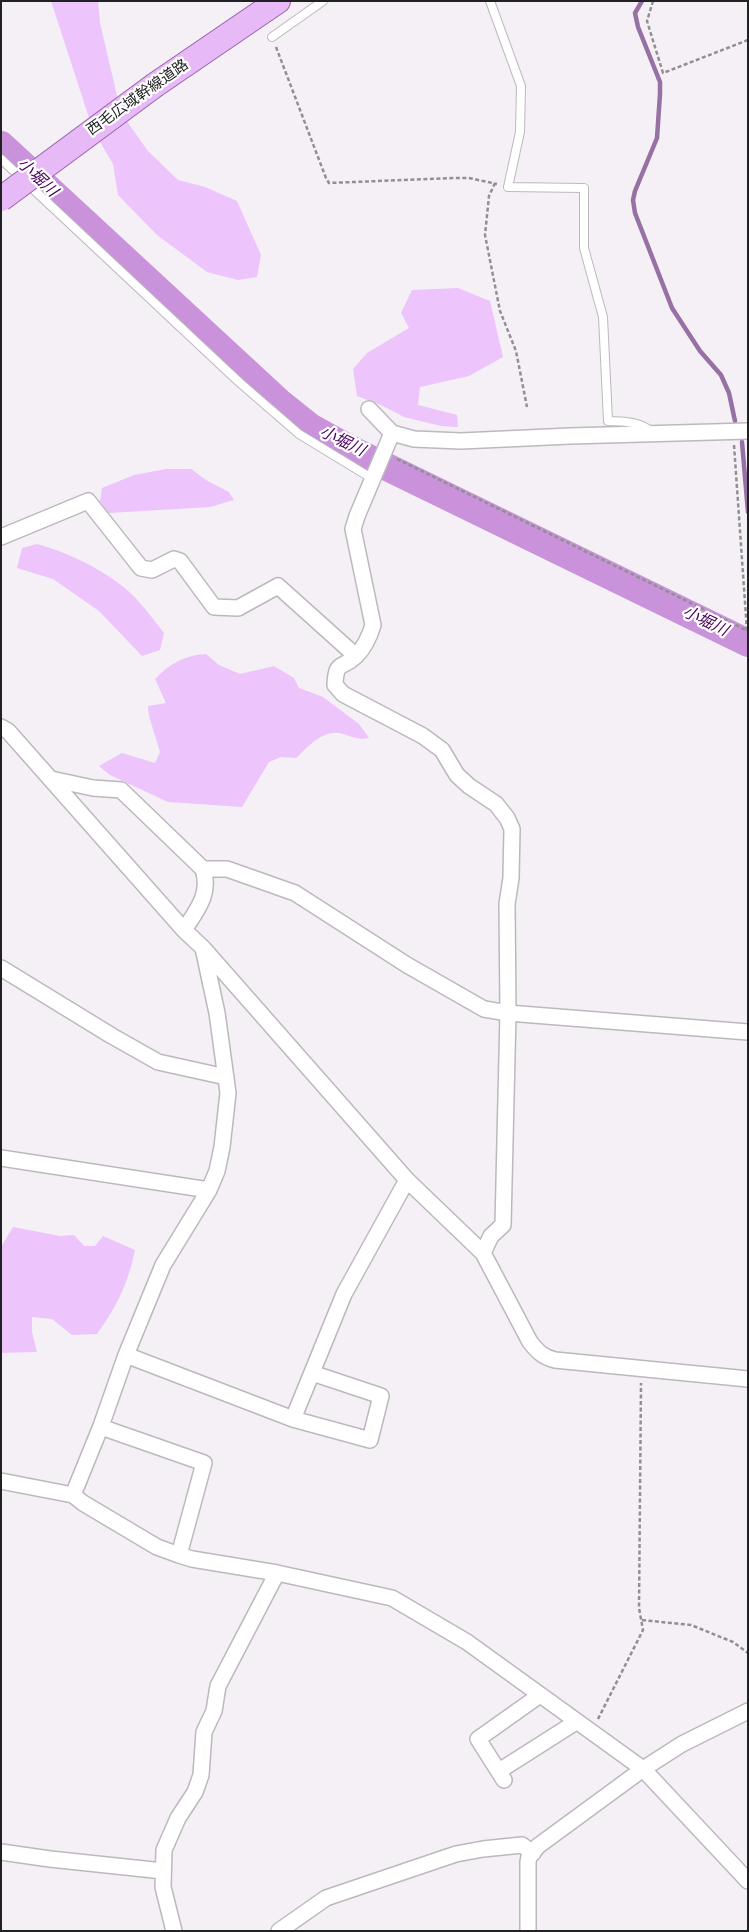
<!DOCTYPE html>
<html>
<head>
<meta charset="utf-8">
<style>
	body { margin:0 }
	#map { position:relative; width:749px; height:1932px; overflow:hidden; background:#f4f0f6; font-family:Roboto,sans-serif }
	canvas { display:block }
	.frame { position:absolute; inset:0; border:2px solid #212022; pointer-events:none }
</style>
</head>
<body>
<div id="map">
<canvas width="749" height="1932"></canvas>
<div class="frame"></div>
</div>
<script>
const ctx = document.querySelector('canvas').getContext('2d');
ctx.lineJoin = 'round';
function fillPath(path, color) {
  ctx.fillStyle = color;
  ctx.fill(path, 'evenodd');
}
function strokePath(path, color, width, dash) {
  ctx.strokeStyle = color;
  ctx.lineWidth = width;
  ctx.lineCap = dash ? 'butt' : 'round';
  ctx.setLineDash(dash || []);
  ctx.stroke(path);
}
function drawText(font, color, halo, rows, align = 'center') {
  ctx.font = font + ' Roboto,"Noto Sans JP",sans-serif';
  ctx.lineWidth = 4.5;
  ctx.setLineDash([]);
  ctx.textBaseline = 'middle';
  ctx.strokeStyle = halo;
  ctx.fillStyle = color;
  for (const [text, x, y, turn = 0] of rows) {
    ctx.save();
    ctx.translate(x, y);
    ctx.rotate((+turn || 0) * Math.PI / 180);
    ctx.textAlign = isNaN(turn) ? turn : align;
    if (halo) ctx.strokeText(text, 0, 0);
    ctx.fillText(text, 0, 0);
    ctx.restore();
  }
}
const green = new Path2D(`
	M 51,1 L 98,1 L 100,23 L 121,113 L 148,151 L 178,180 L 205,187 L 237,201 L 261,255 L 257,277 L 238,280 L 207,272 L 157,235 L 118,195 L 113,164 L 93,130 Z
	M 458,288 L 490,301 L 503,357 L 469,376 L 420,387 L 418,405 L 457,415 L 458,427 L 441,426 L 404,417 L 381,405 L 357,396 L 353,369 L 367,353 L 409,328 L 401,313 L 412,290 Z
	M 166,469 L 191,469 L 206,480 L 229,492 L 234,500 L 210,507 L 109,513 L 100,502 L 102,488 L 134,475 Z
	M 37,544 C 66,552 93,565 117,582 C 136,595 150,615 164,633 L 160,650 L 142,656 L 99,611 L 53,579 L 17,568 L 22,548 Z
	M 206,654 L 219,665 L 240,674 L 274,666 L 294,678 L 299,688 L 323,697 L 359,724 L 369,738 C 358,740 353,737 343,734 C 324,728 309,746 296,758 L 281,757 L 269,762 L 242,807 L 168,802 L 110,775 L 99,766 L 122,753 L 155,763 L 160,752 L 149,716 L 148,706 L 166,703 L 155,679 C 169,664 185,655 206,654 Z
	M 13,1227 L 60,1236 L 74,1235 L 84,1246 L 95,1246 L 103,1236 L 135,1250 C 128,1284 117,1306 97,1334 L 72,1335 L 52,1319 L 32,1317 L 32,1332 L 37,1352 L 1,1353 L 1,1247 Z`);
const stream = new Path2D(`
	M 642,1 L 635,13 L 638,27 L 660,82 L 660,94 L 657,138 L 635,191 L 633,200 L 635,213 L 672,308 L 700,351 L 721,375 L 729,393 L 735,421
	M 742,442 L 748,512`);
const river = new Path2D(`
	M 1,145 L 280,403 L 310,427 L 350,449 L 748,643`);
const path = new Path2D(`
	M 653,1 L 647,21 L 663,73 L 748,40
	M 276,47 L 326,178 L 329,183 L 453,178 L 469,178 L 497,184
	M 495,183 L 489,196 L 485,235 L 500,311 L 516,351 L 527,407
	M 734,445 L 747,631
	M 397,459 L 748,631
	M 642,1620 L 691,1625 L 733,1642 L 748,1653
	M 598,1719 L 643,1630 L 639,1608 L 641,1383`);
const lane = new Path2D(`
	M 490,1 L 521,86 L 520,132 L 508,187 L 584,188 L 584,248 L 603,317 L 608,421 C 625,422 639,421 652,432
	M 272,37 L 323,1
	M 1,159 L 239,382 L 299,434 L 373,479`);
const street = new Path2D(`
	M 369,409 L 392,433 L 414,439 L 461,441 L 570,436 L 748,431
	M 392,433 L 357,516 L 353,529 L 373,625 C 370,635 364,648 356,656 C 342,670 336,659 335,685 L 343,694 L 423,736 L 442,750 L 457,775 L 469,786 L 496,804 L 507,818 L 512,829 L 511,878 L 507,904 L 508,1013 L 503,1225 L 491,1236 L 483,1253
	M 1,537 L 88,501 L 141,568 L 152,570 L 174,559 L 180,561 L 214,607 L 238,608 L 278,586 L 356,656
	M 1,727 L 8,731 L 184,930 L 203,948 L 407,1180 L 483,1253 L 530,1342 C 538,1352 543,1357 555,1360 L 748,1379
	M 51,779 L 93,788 L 121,790 L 203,869 C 211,894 197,910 184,930
	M 203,869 L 227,869 L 295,893 L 407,965 L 484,1009 L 508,1013 L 748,1032
	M 1,968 L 112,1036 L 158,1062 L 226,1077
	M 1,1158 L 209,1190
	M 126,1355 L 293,1419 L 344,1294 L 407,1180
	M 293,1419 L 370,1440 L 381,1396 L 312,1373
	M 101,1427 L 204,1463 L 179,1555
	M 1,1481 L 73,1495 L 83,1503 L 157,1547 L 179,1555 L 192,1559 L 277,1573 L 392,1598 L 467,1642 L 643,1769 L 748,1881
	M 73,1495 L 101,1426 L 126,1355 L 163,1265 L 209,1190 L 217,1171 L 222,1147 L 228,1093 L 217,1013 L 203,948
	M 499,1771 L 576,1722
	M 504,1780 L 478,1739 L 540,1695
	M 1,1852 L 50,1859 L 163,1871
	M 174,1931 L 163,1887 L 164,1850 L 178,1818 L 195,1792 L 201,1775 L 204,1732 L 214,1711 L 218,1686 L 277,1573
	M 279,1931 L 326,1898 L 456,1854 L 483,1849 L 522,1845 L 533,1853
	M 528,1931 L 528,1862 L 529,1857 L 538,1846 L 643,1769 L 682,1744 L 748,1711`);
const primary = new Path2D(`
	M 155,85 L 278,1`);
const primaryBridge = new Path2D(`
	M 1,199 L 155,85`);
const streetNames = [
	["西毛広域幹線道路",138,98,-35]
];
const waterNames = [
	["小堀川",37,178,43],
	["小堀川",342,442,26],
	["小堀川",705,622,26]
];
fillPath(green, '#edc4fb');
strokePath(stream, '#9770a4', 4.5);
strokePath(river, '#c992db', 28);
strokePath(lane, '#bdb8be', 10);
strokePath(street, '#bdb8be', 18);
strokePath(primary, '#9865a9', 26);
strokePath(path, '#928f93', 2.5, [4, 2.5]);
strokePath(lane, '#fff', 8);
strokePath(street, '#fff', 15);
strokePath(primary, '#e8b9f7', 24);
strokePath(primaryBridge, '#9865a9', 26, []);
strokePath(primaryBridge, '#e8b9f7', 24);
drawText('15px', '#212022', '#fff', streetNames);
drawText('italic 16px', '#4a005d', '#fff', waterNames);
</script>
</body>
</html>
